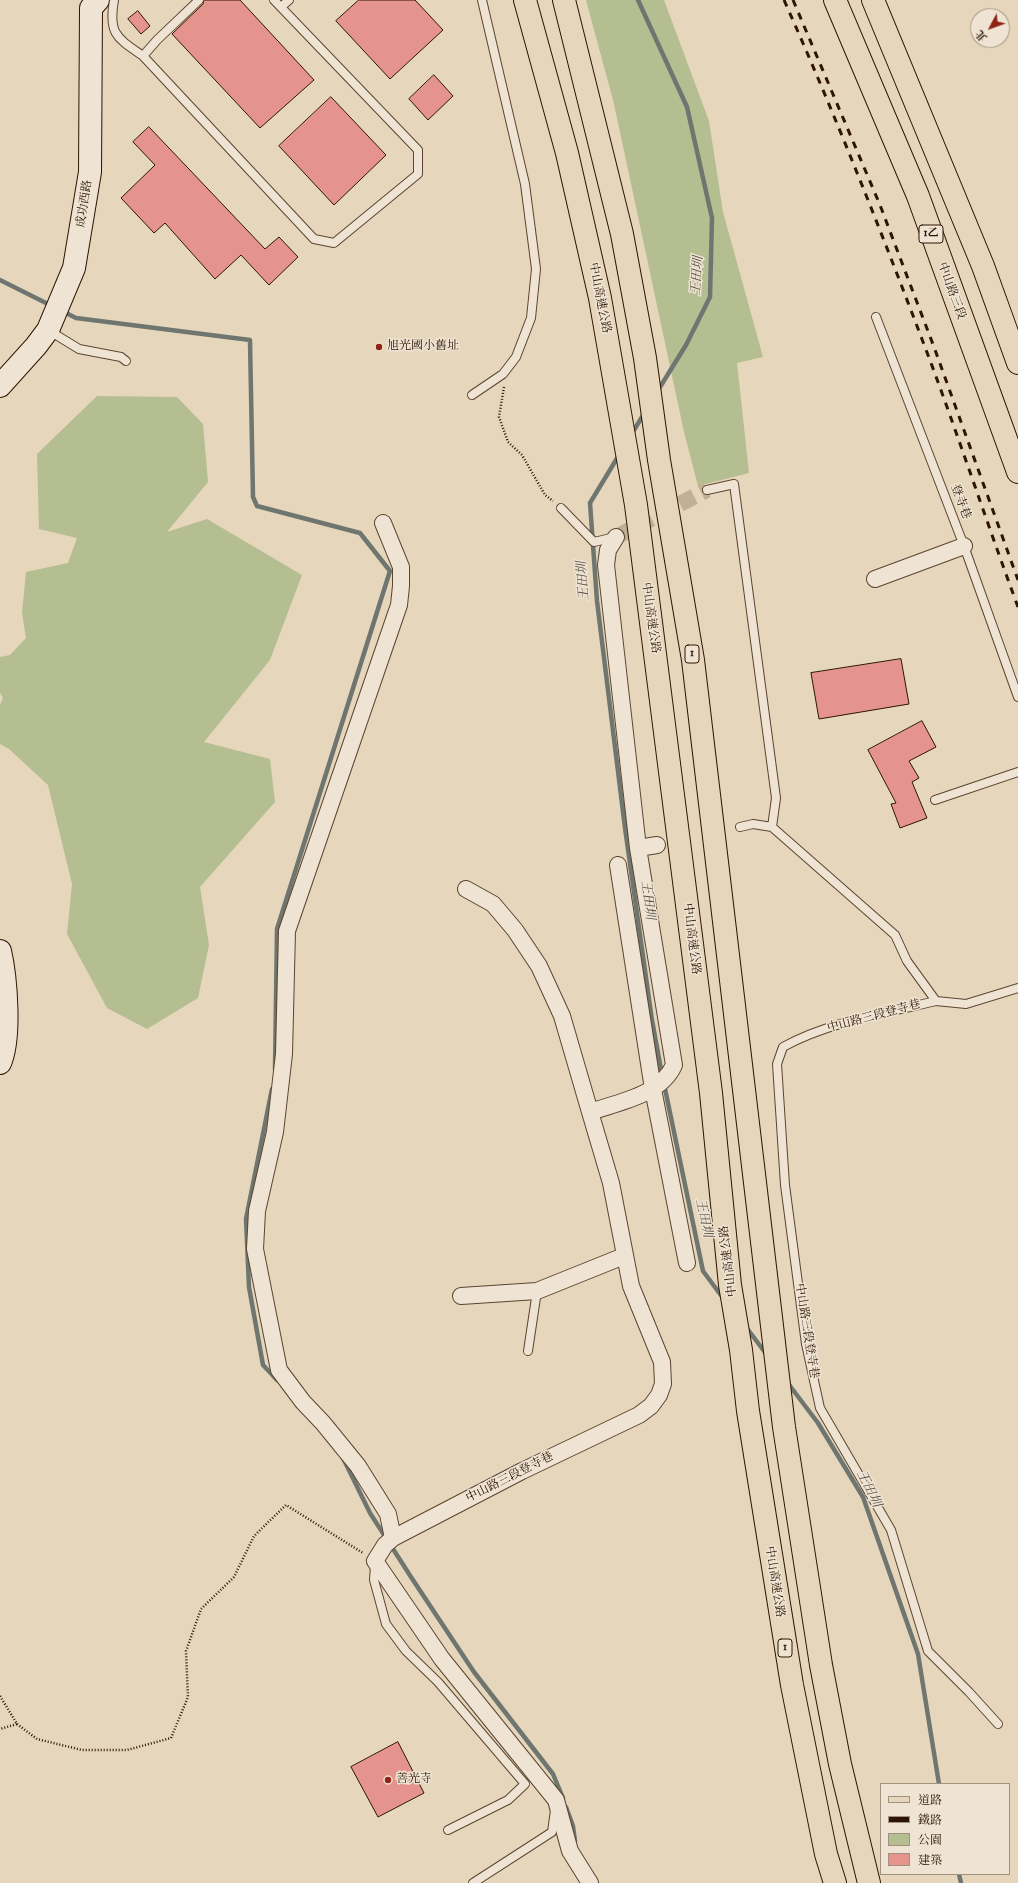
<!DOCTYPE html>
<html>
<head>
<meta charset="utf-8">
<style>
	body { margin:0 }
	#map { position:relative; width:1018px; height:1883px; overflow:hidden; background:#e6d6bb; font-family:"IM FELL DW Pica","Noto Serif TC",serif }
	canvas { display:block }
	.legend { position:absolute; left:880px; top:1783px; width:130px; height:92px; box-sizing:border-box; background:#efe4d3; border:1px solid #a2917f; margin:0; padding:5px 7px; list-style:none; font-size:12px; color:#2e1402 }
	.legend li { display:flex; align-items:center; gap:8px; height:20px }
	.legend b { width:20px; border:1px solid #a2917f }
	.north { position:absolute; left:970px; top:8px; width:40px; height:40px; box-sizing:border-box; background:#efe4d3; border:1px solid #a2917f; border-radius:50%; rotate:229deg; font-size:11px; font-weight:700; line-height:16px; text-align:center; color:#2e1402 }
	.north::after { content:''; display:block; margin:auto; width:14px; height:18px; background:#8f2418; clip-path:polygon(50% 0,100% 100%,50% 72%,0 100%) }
</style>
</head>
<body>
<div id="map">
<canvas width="1018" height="1883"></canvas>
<ul class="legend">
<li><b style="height:5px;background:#e6d6bb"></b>道路</li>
<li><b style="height:5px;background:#2e1402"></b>鐵路</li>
<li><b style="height:11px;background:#b4be90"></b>公園</li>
<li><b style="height:11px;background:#e4948d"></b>建築</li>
</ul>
<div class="north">北</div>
</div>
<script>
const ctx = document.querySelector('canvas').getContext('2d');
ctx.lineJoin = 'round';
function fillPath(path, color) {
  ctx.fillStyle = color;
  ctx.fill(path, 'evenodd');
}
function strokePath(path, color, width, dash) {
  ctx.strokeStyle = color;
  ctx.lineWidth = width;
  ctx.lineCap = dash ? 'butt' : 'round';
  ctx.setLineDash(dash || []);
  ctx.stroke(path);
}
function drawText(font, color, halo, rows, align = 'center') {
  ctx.font = font + ' "IM FELL DW Pica","Noto Serif TC",serif';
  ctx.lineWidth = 3;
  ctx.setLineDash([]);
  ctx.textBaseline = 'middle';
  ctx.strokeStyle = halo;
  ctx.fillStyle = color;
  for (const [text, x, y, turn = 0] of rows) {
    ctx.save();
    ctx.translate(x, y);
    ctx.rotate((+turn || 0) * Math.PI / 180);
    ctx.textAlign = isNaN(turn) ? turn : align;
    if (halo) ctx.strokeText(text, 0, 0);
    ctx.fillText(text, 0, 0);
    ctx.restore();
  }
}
const green = new Path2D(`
	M 586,0 L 664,0 L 709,121 L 723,212 L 763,357 L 737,363 L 749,473 L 698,486 L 684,432 L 614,104 Z
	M 97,396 L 177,397 L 203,424 L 208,482 L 167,532 L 207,519 L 302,575 L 270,660 L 204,742 L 270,759 L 275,802 L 200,887 L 209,945 L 198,998 L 147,1029 L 107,1008 L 67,934 L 72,884 L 48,785 L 9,749 L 0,744 L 0,705 L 3,698 L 0,693 L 0,657 L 10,655 L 26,638 L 22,613 L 26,572 L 68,563 L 77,538 L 39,529 L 37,454 Z`);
const stream = new Path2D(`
	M 638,0 L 687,107 L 712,218 L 710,297 L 686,345 L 657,392
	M 0,280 L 52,306
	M 62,311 L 76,318 L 250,340 L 253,497 L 257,506 L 360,533 L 390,571 L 277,929 L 275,1069
	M 631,435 L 645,412
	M 619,455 L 590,503 L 597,601 L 625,828 L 652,1020 L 662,1075
	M 664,1084 L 703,1271 L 723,1298
	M 272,1089 L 246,1219 L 249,1287 L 263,1365 L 277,1380
	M 746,1327 L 767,1355
	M 787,1382 L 818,1423 L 863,1497 L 918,1654 L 939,1784
	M 343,1458 L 370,1513 L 411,1577 L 474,1672 L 553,1774 L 563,1798
	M 566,1807 L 573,1826 L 575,1841
	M 959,1874 L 961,1883`);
const building = new Path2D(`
	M 204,0 L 240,0 L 314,80 L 260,128 L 172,34 L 203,4 Z
	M 359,0 L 415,0 L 443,30 L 390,79 L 336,21 Z
	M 138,11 L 150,26 L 141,34 L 128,19 Z
	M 434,75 L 453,96 L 428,120 L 409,99 Z
	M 331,97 L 386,155 L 334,205 L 279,146 Z
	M 149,127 L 265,249 L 279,237 L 298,257 L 269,285 L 241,255 L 215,279 L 165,223 L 154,233 L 121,198 L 155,165 L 133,142 Z
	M 901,659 L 909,704 L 819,719 L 811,673 Z
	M 922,721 L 936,747 L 909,761 L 919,778 L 912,782 L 927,818 L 900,828 L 891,804 L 896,803 L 868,750 Z
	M 398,1742 L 424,1793 L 378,1817 L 351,1767 Z`);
const streetTunnel = new Path2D(`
	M 616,537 L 707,490`);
const path = new Path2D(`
	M 504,387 L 499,417 L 508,442 L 522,455 L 545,495 L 553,501
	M 0,1696 L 17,1724 L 0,1729
	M 17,1724 L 37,1739 L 82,1750 L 127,1750 L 171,1738 L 188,1697 L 186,1651 L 201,1609 L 234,1577 L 254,1536 L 286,1505 L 363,1553`);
const lane = new Path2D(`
	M 114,0 C 108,34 117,38 143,56 L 314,239 L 334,243 L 418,174 L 418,150 L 274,0
	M 281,7 L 289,0
	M 143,56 L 157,40 L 199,0
	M 876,317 L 964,546 L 1018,697
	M 48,330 L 79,349 L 121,357 L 126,361
	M 472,395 L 503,374 L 516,357 L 531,318 L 536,269 L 525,184 L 482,0
	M 707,490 L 734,484 L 776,798 L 772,827
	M 561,508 L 594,542 L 615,537
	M 935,800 L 1018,772
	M 740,827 L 753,824 L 772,827 L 895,935 L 907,961 L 936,1001 L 966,1004 L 1018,988
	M 936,1001 C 886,1013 828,1022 783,1047 L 777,1064 L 785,1185 L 806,1344 L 820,1408 L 891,1530 L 928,1651 L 969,1692 L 998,1724
	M 528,1351 L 537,1291
	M 375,1565 L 374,1580 L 386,1624 L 406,1651 L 438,1682 L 525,1784 L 508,1800 L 448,1830
	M 473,1883 L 552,1832 L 555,1810`);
const street = new Path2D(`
	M 383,523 L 401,567 L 401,586 L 399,605 L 287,931 L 284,1054 L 275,1132 L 257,1211 L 255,1249 L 279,1370 L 303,1402 L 323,1423 L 358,1466 L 388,1514 L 393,1538
	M 616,537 L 608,550 L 606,565 L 638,848
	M 875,579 L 964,546
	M 618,865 L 653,1089 L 687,1263
	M 466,889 L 493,904 L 515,930 L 539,966 L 562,1016 L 590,1112
	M 461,1296 L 537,1291 L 624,1256
	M 590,1883 L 570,1851 L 556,1800 L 442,1659 L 375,1561 L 385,1545 L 393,1538 L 522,1471 L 639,1415 L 651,1406 L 659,1395 L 663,1384 L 662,1362 L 631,1286 L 611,1183 L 590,1112 C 619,1102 661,1095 674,1065 L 638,848 L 657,845`);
const secondary = new Path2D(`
	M 0,386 L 36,346 L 48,330 L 74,268 L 90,172 L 91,8 L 98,0
	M 0,951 C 6,977 11,1038 0,1063`);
const primary = new Path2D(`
	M 835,0 L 918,196 L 1018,472
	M 873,0 L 983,266 L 1018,363`);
const highway = new Path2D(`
	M 525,0 L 567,153 L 600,298 L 636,505 L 711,1093 L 730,1285 L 741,1350 L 748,1411 L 792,1685 L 826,1854 L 835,1883
	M 564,0 L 622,234 L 645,358 L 659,460 L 693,660 L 784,1427 L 821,1665 L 840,1764 L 869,1883`);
const rail = new Path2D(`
	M 784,0 C 837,119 885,241 931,363 C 961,444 988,526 1018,607
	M 793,0 L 880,205 L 934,347 L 1018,580`);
const markers = [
	[379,347,4,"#8f2418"],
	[388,1780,4,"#8f2418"]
];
const shields = [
	[931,234,24],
	[692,654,14],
	[785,1648,14]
];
const shieldNames = [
	["1乙",931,234],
	["1",692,654],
	["1",785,1648]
];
const streetNames = [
	["成功西路",85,204,-81],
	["中山路三段",951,291,70],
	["中山高速公路",599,298,79],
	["登寺巷",960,502,69],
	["中山高速公路",650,618,82],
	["中山高速公路",691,939,83],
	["中山路三段登寺巷",874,1017,-15],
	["中山高速公路",729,1261,-97],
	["中山路三段登寺巷",806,1331,81],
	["中山路三段登寺巷",510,1478,-27],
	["中山高速公路",774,1582,81]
];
const poiNames = [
	["旭光國小舊址",387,347],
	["善光寺",396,1780]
];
const waterNames = [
	["王田圳",698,276,-86],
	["王田圳",584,581,-94],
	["王田圳",647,900,83],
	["王田圳",703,1218,78],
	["王田圳",868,1489,64]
];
fillPath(green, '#b4be90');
strokePath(stream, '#6f7670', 4.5);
fillPath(building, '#e4948d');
strokePath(building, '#2e1402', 1);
strokePath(streetTunnel, '#c1af96', 16, [16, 8]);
strokePath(lane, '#5c4430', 10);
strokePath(street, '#5c4430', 18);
strokePath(secondary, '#2e1402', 24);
strokePath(primary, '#2e1402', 24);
strokePath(highway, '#2e1402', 24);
strokePath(path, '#2e1402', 2.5, [1, 2]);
strokePath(lane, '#efe4d3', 8);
strokePath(street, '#efe4d3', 16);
strokePath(secondary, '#efe4d3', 22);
strokePath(primary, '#e6d6bb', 22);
strokePath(highway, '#e6d6bb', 22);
strokePath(rail, '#2e1402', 3, [7, 7]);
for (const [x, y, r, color] of markers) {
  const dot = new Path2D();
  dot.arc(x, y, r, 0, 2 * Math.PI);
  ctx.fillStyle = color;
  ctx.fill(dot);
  strokePath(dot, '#efe4d3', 1.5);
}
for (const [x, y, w] of shields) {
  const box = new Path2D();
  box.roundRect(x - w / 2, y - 9, w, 18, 3);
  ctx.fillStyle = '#efe4d3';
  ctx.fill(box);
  strokePath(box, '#2e1402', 1);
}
drawText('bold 11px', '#2e1402', null, shieldNames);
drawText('12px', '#2e1402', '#efe4d3', streetNames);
drawText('12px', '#2e1402', '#efe4d3', poiNames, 'left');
drawText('italic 13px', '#544d42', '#efe4d3', waterNames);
</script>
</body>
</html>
